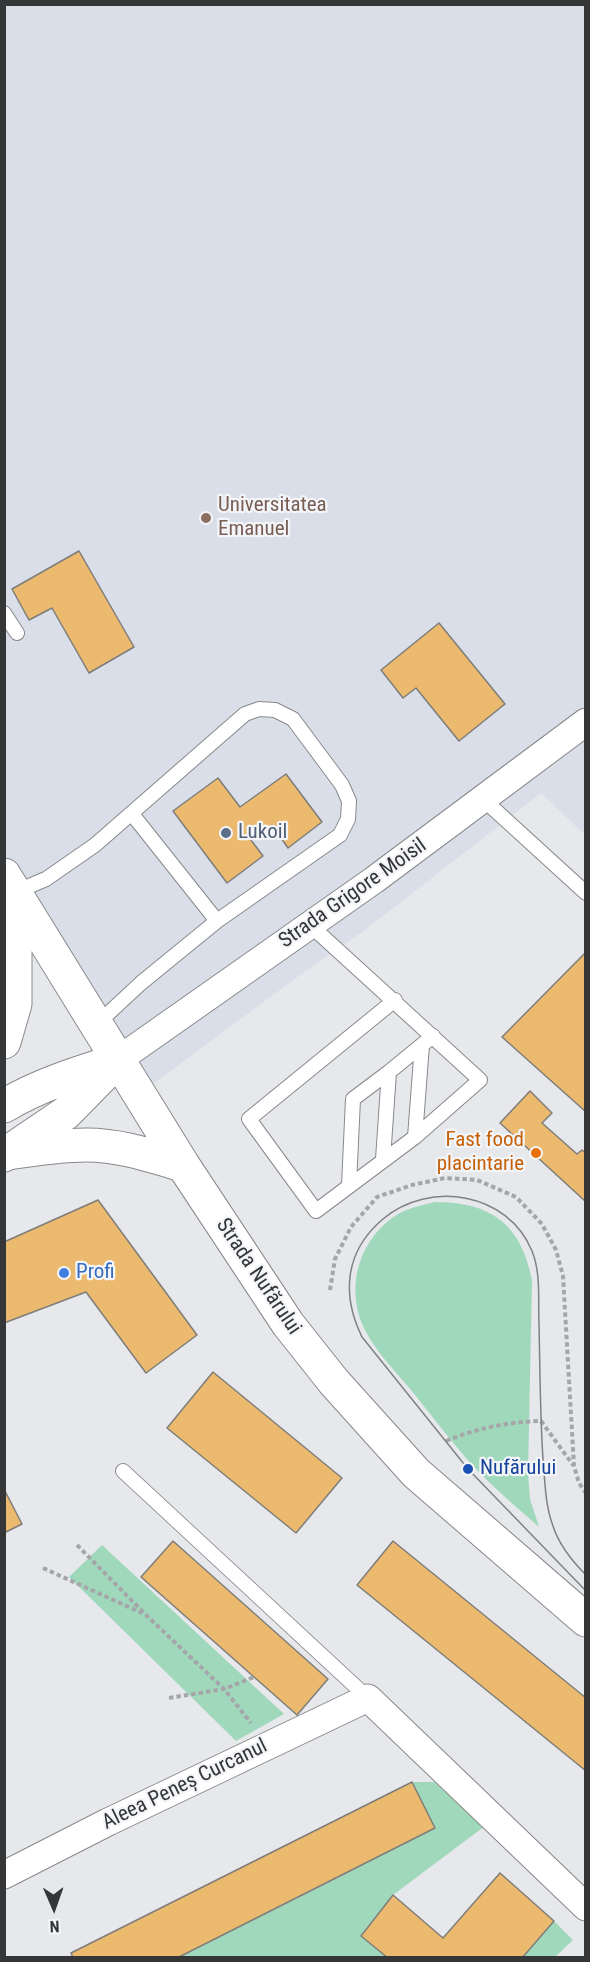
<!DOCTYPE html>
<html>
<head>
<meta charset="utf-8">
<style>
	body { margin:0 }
	#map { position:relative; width:590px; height:1962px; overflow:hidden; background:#e7e8eb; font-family:"Roboto Condensed",sans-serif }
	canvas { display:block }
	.frame { position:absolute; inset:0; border:6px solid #353637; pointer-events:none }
	.north { position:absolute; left:24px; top:1878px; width:60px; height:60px; -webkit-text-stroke:4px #f4f5f8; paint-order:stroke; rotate:178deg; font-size:16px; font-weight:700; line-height:24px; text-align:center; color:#353637 }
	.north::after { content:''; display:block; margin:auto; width:21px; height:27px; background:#353637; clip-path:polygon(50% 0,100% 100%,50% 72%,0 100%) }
</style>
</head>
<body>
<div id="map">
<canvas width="590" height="1962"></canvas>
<div class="frame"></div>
<div class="north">N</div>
</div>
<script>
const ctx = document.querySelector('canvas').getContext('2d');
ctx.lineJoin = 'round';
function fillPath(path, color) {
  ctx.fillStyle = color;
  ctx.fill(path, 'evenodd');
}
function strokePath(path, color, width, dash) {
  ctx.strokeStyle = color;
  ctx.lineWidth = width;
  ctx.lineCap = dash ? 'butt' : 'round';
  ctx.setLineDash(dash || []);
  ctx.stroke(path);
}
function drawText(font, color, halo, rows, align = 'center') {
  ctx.font = font + ' "Roboto Condensed",sans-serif';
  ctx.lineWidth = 4.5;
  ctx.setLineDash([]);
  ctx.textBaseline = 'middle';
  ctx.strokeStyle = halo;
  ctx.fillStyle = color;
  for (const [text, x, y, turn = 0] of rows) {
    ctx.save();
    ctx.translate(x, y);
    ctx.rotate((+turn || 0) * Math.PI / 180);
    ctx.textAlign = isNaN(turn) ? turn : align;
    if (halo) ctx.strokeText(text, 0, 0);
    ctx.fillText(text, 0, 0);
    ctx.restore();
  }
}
const built = new Path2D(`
	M 4,5 L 585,5 L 585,835 L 541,793 L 365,930 L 315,964 L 153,1084 L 15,892 L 5,880 Z`);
const green = new Path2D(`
	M 435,1202 C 491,1202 521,1224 532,1280 L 528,1474 L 530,1499 L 539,1527 C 519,1509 497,1491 478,1471 C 454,1446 433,1417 411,1390 C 395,1371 375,1351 364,1328 C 344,1286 360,1236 400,1213 C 411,1207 423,1205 435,1202 Z
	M 102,1545 L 284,1714 L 236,1741 L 69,1577 Z
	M 412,1782 L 434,1782 L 485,1826 L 393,1895 L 361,1935 L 388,1957 L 177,1958 L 435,1828 Z
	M 554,1921 L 573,1940 L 555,1957 L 522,1958 Z`);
const building = new Path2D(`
	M 79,551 L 134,647 L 89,673 L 52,608 L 29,620 L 12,589 Z
	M 439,623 L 505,704 L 459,741 L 416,688 L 403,698 L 381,670 Z
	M 286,774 L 322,822 L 288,848 L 272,825 L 251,840 L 263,856 L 227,883 L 173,811 L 218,778 L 240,807 Z
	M 586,952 L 586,1112 L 502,1037 Z
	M 530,1091 L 552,1113 L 542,1123 L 577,1154 L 582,1150 L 586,1153 L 586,1202 L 500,1123 Z
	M 98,1200 L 197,1335 L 146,1373 L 86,1292 L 4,1323 L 4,1242 Z
	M 213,1372 L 342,1478 L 296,1533 L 167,1428 Z
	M 4,1489 L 22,1524 L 4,1533 Z
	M 173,1541 L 328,1679 L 297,1715 L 141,1577 Z
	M 393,1541 L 586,1698 L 586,1771 L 357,1585 Z
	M 412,1782 L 435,1828 L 177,1958 L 73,1958 L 71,1953 Z
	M 500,1873 L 554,1921 L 522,1958 L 388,1958 L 361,1936 L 393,1895 L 443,1938 Z`);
const path = new Path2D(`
	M 330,1290 L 335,1259 L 351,1227 L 377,1197 L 412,1185 L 445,1178 L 477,1180 L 516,1197 L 542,1224 L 556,1250 L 563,1276 L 574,1466 L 579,1483 L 586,1493
	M 446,1441 C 477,1428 508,1422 541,1421 L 573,1465
	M 77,1545 L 145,1614 L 224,1689 L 251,1723
	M 43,1568 L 142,1613
	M 169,1698 L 224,1689 L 254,1677`);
const service = new Path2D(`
	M 4,613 L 17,633
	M 484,800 L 586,893
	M 132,814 L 217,921
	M 15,892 L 46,879 L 95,845 L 245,714 L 259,709 L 275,710 L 293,719 L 342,785 L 349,801 L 348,819 L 340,835 L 217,921 L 141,983 L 97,1024
	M 310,925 L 480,1080 L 415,1137 L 316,1211 L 249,1119 L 395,1000
	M 415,1137 L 422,1045
	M 383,1159 L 389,1072 L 433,1036
	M 349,1185 L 353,1099 L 389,1072
	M 123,1471 L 368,1698`);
const minor = new Path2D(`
	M 118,1060 L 374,880 L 586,722
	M 4,1875 L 108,1822 L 368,1698 L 586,1907`);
const secondary = new Path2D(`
	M 4,1106 C 39,1085 75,1074 113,1062
	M 4,1155 L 66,1113 L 118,1060`);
const primary = new Path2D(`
	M 4,875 L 183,1165 L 288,1324 L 334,1382 L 416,1473 L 586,1620
	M 4,1042 L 15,1004 L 15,892
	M 8,1153 C 34,1149 60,1145 87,1145 C 120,1145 152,1156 183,1165`);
const tram = new Path2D(`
	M 586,1575 C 572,1561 559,1545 553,1526 C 545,1505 545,1481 543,1459 C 540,1414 540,1368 539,1323 C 538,1299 541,1273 532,1251 C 508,1192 429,1180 383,1219 C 345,1251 341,1294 362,1337 L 468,1469 L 586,1591`);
const markers = [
	[206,518,6,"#8d6e63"],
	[226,833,6,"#5c6f8a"],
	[536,1153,6,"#e8710a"],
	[64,1273,6,"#3f7fe0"],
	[468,1469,6,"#1a4fb4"]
];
const educationNames = [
	["Universitatea",218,506],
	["Emanuel",218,530]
];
const serviceNames = [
	["Lukoil",238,833]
];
const streetNames = [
	["Strada Grigore Moisil",353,894,-35],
	["Strada Nufărului",258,1277,56],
	["Aleea Peneș Curcanul",185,1785,-26]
];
const foodNames = [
	["Fast food",524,1141],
	["placintarie",524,1165]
];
const shopNames = [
	["Profi",76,1273]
];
const transitNames = [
	["Nufărului",480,1469]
];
fillPath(built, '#d9dee8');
fillPath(green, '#a0d8bc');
fillPath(building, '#ebba6f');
strokePath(building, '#7e7d7a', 1.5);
strokePath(service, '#88898b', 16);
strokePath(minor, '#88898b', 29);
strokePath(secondary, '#88898b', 35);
strokePath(primary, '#88898b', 35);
strokePath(path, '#a5a6a9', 4, [4.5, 3]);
strokePath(service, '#fff', 14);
strokePath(minor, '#fff', 27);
strokePath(secondary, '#fff', 33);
strokePath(primary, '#fff', 33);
strokePath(tram, '#808183', 1.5);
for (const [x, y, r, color] of markers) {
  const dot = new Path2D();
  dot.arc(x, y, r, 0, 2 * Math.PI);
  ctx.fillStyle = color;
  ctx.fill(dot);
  strokePath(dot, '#f4f5f8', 2);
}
drawText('21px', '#785e54', '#f4f5f8', educationNames, 'left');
drawText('21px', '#4e5e75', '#f4f5f8', serviceNames, 'left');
drawText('21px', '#353637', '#f4f5f8', streetNames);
drawText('21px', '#c56008', '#f4f5f8', foodNames, 'right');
drawText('21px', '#366cbe', '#f4f5f8', shopNames, 'left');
drawText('21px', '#164399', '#f4f5f8', transitNames, 'left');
</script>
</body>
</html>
